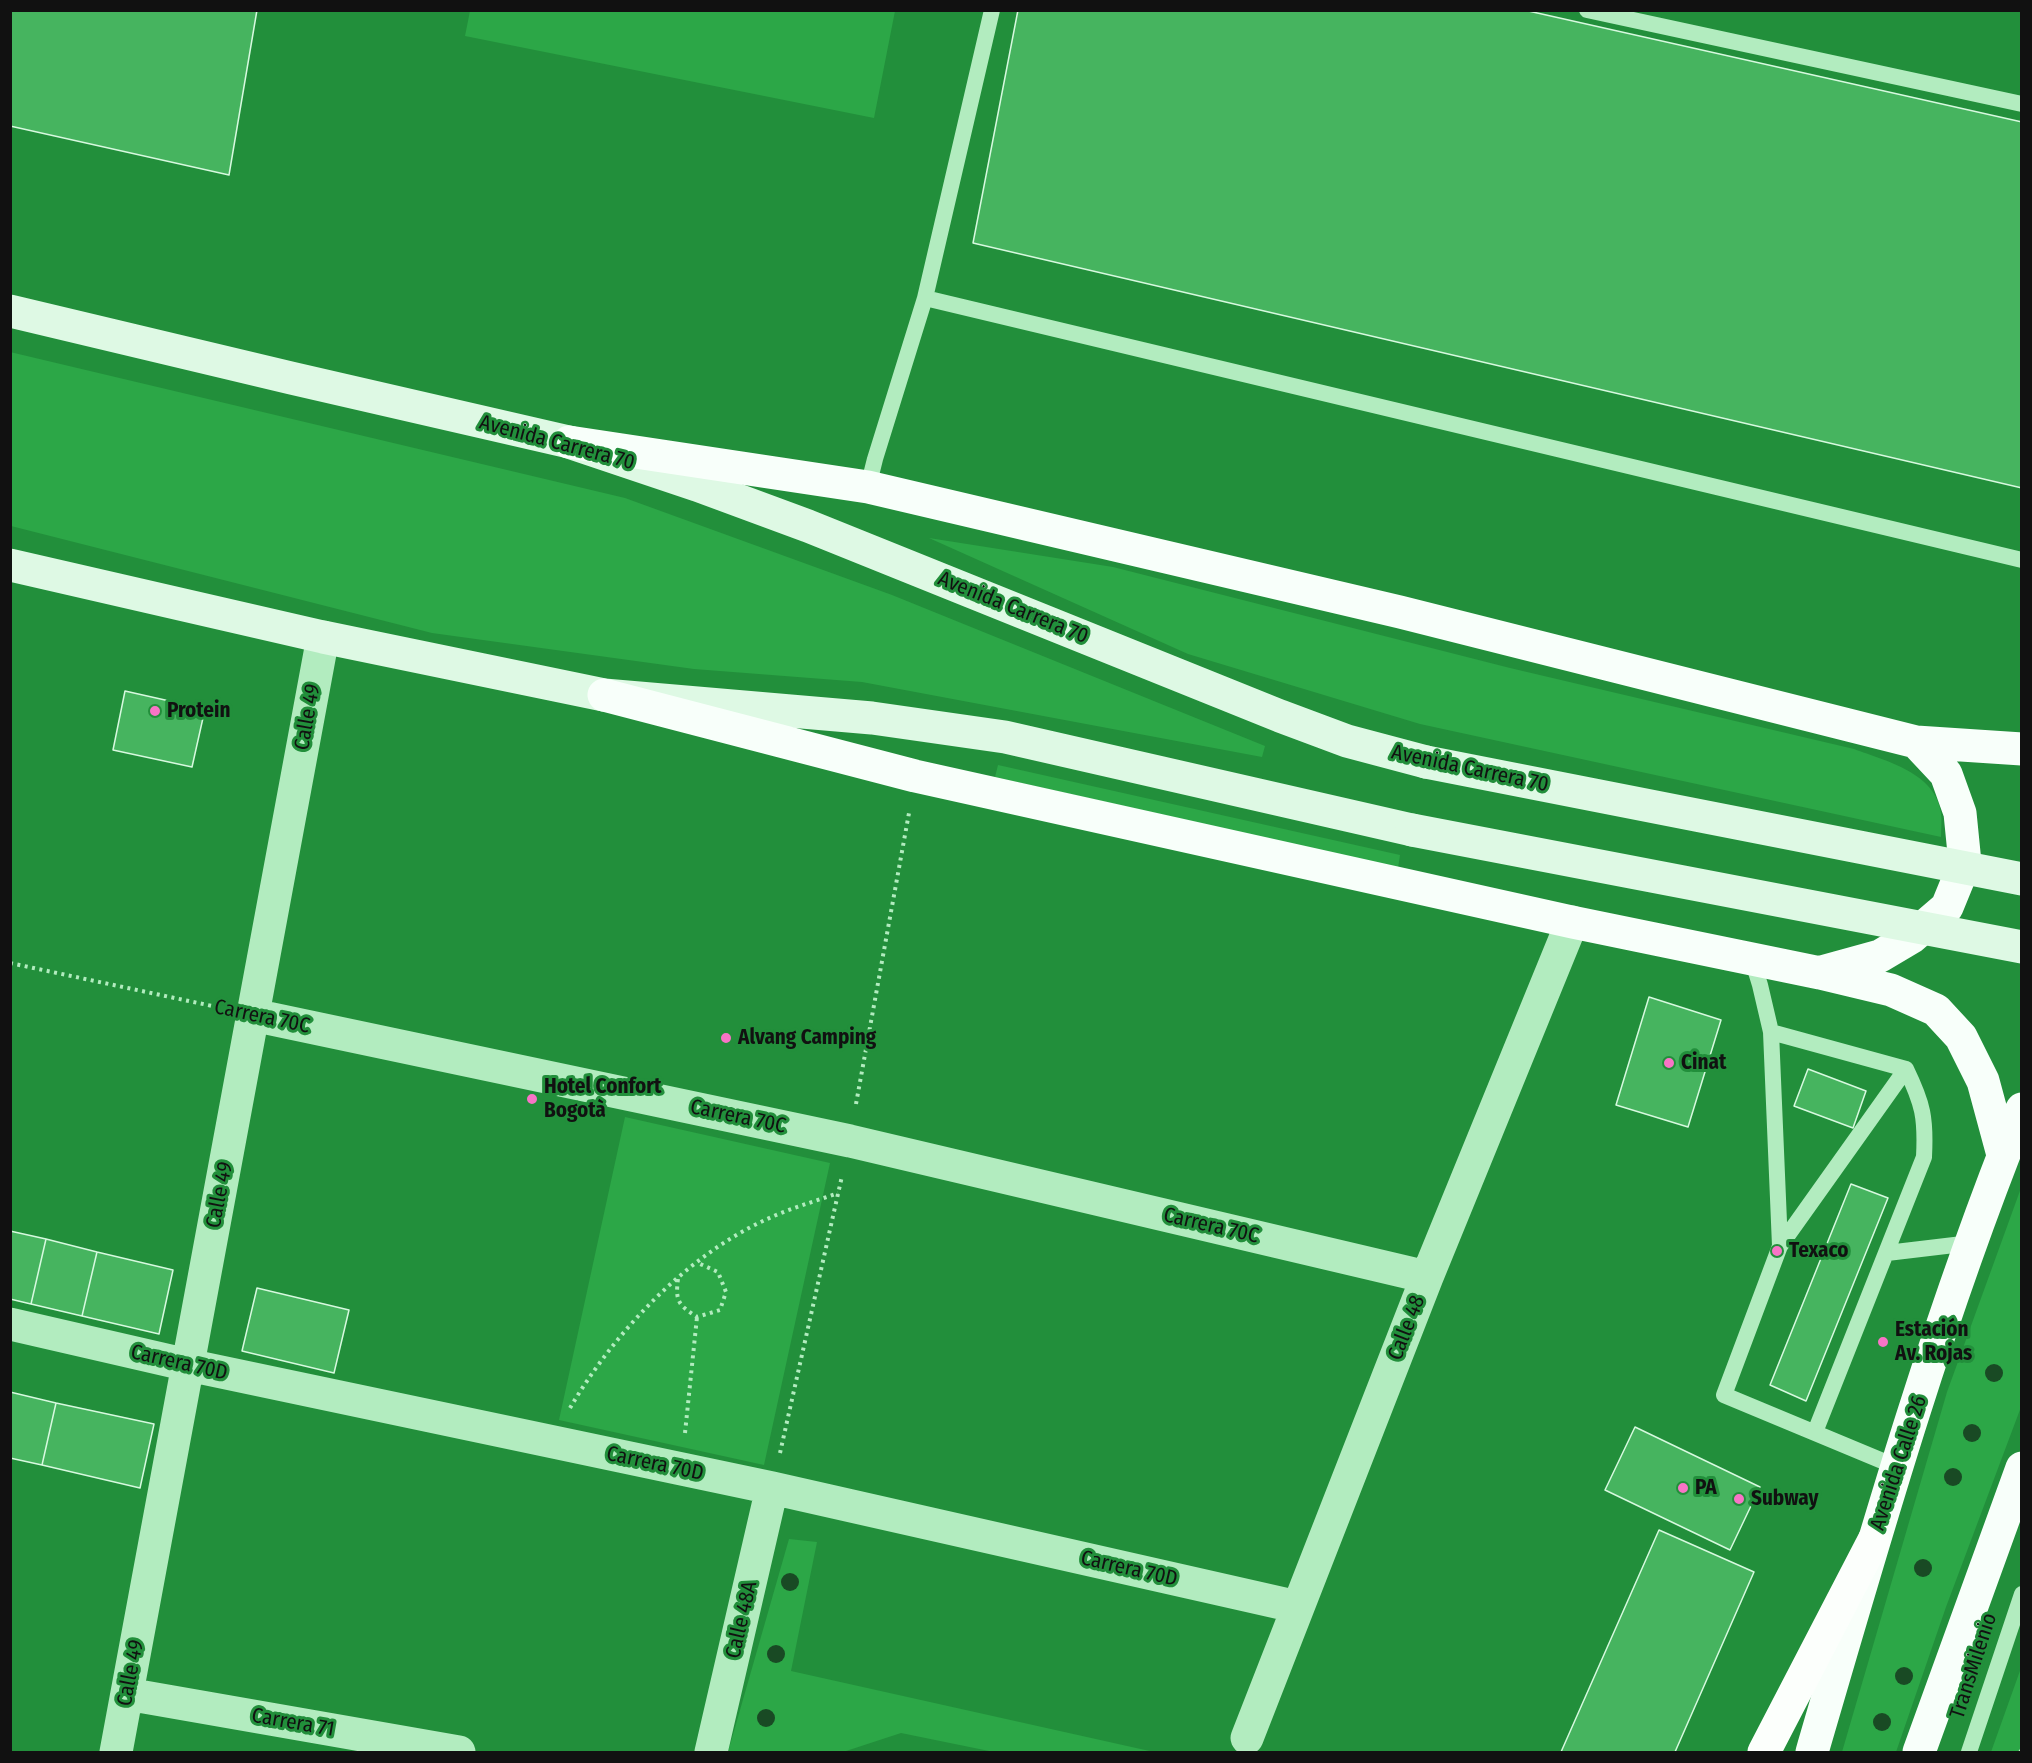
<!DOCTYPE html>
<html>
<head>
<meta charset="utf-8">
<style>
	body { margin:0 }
	#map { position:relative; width:2032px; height:1763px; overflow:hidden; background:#228f3b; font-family:"Fira Sans Condensed",sans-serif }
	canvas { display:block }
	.frame { position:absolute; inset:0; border:12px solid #111; pointer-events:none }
</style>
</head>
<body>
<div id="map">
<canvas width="2032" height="1763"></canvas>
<div class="frame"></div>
</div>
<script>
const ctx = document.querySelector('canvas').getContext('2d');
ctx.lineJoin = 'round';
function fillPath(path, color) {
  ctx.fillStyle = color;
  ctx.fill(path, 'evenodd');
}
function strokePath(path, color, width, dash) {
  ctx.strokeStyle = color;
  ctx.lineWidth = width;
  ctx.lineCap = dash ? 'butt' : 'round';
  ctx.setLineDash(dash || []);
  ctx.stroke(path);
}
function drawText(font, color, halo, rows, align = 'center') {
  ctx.font = font + ' "Fira Sans Condensed",sans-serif';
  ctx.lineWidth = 6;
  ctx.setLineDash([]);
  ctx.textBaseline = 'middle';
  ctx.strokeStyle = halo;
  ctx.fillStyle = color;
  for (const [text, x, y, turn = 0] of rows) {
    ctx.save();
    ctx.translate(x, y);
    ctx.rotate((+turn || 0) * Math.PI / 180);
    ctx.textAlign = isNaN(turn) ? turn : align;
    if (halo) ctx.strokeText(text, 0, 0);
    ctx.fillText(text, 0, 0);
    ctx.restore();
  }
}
const green = new Path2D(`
	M 470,11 L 470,10 L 895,11 L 874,118 L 465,36 Z
	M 10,352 L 625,498 L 892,595 L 1265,746 L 1262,757 L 862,682 L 694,669 L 432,633 L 11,526 Z
	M 929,538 L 1113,567 L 1510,668 L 1854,749 C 1886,761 1936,773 1941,813 C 1942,820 1941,829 1941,837 L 1420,724 L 1188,654 Z
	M 998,765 L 1400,855 L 1398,868 L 995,777 Z
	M 625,1117 L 830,1163 L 764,1465 L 559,1420 Z
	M 2021,1188 L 2021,1407 L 1946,1607 L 1896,1752 L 1842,1752 L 1947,1392 Z
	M 789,1539 L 817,1542 L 791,1671 L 1154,1752 L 994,1752 L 901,1733 L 843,1752 L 728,1752 Z
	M 2021,1668 L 2021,1752 L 1991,1752 Z`);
const building = new Path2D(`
	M 10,10 L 257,10 L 229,175 L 10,126 Z
	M 1018,10 L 1524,10 L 2022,122 L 2022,488 L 973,243 Z
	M 125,691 L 205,709 L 192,767 L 113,750 Z
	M 1649,997 L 1721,1020 L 1688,1127 L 1616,1105 Z
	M 1808,1069 L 1866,1091 L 1853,1128 L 1794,1106 Z
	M 1851,1184 L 1888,1198 L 1806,1401 L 1770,1385 Z
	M 10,1231 L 46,1239 L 31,1304 L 10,1299 Z
	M 46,1239 L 97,1252 L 82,1316 L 31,1304 Z
	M 97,1252 L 173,1270 L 159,1334 L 82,1316 Z
	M 257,1288 L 349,1310 L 334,1373 L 242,1351 Z
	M 10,1392 L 56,1403 L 42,1465 L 10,1458 Z
	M 56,1403 L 154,1424 L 140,1488 L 42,1465 Z
	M 1635,1427 L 1760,1487 L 1730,1550 L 1605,1490 Z
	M 1659,1530 L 1754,1572 L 1675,1752 L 1561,1752 Z`);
const path = new Path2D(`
	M 10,963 L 217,1007
	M 856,1104 L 909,813
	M 678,1279 C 675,1302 679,1305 697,1317 L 720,1310 L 726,1292 L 718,1272 L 698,1263
	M 570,1408 C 614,1333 685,1257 765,1220 C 788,1209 813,1202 838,1193
	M 685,1433 L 697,1317
	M 780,1453 L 842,1176
	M 2020,1752 L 2022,1750`);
const service = new Path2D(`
	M 1587,10 L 2022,104
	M 925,298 L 2022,560
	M 868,487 L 875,459 L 925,298 L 992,10
	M 1752,959 L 1760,985 L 1771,1032 L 1780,1246 L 1724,1395 L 1897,1467
	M 1771,1032 L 1906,1069 C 1923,1104 1926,1118 1924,1157 L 1815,1432
	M 1780,1246 L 1906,1069
	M 1887,1253 L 1971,1243
	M 1969,1752 L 2022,1594`);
const minor = new Path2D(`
	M 253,1015 L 850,1141 L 1427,1277
	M 10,1324 L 188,1365 L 772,1488 L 1298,1607
	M 127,1694 L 459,1752
	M 1247,1738 L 1427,1277 L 1572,922
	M 116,1752 L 323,637
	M 711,1752 L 772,1488`);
const secondary = new Path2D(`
	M 10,311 L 291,378 L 569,442 L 697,485 L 808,526 L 1280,716 L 1347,741 L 1426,762
	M 10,565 L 323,637 L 604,695 L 872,718 L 1005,737 L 1412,830`);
const primary = new Path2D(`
	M 569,442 L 868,487 L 1400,612 L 1916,742 L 2022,749
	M 604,695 L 915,776 L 1572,922 L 1820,973 L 1891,990 L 1936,1010 L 1961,1037 L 1983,1081 L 2003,1155
	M 1822,972 L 1880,956 L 1912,937 L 1947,907 L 1965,863 L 1960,813 L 1946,774 L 1916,742
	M 1812,1752 C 1875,1536 1937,1319 2022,1109
	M 1919,1752 L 2022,1468`);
const trunk = new Path2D(`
	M 1764,1752 L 1873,1542`);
const secondaryBridge = new Path2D(`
	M 1426,762 L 2022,879
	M 1412,830 L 2022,947`);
const trees = [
	[1994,1373],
	[1972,1433],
	[1953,1477],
	[1923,1568],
	[790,1582],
	[776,1654],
	[1904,1676],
	[766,1718],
	[1882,1722]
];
const markers = [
	[155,711,6,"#f874c6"],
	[726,1038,6,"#f874c6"],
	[1669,1063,6,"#f874c6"],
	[532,1099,6,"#f874c6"],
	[1777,1251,6,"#f874c6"],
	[1883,1342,6,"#f874c6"],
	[1683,1488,6,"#f874c6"],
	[1739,1499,6,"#f874c6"]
];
const streetNames = [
	["Avenida Carrera 70",557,443,15],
	["Avenida Carrera 70",1013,608,22],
	["Calle 49",308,717,-80],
	["Avenida Carrera 70",1470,769,12],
	["Carrera 70C",262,1017,12],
	["Carrera 70C",738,1117,12],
	["Calle 49",220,1195,-79],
	["Carrera 70C",1211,1226,13],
	["Calle 48",1407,1328,-69],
	["Carrera 70D",179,1363,13],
	["Avenida Calle 26",1899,1463,-72],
	["Carrera 70D",655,1464,12],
	["Carrera 70D",1129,1569,13],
	["Calle 48A",742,1620,-77],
	["TransMilenio",1974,1666,-72],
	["Calle 49",131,1673,-79],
	["Carrera 71",293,1723,10]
];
const poiNames = [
	["Protein",167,711],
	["Alvang Camping",738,1038],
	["Cinat",1681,1063],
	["Hotel Confort",544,1087],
	["Bogotà",544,1111],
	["Texaco",1789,1251],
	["Estación",1895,1330],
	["Av. Rojas",1895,1354],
	["PA",1695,1488],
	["Subway",1751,1499]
];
fillPath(green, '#2ca747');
fillPath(building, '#46b45f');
strokePath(building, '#d7f9df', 1.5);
strokePath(path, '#b2ecbf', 4, [3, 4.5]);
strokePath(service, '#b2ecbf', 16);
strokePath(minor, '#b2ecbf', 33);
strokePath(secondary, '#def9e4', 33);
strokePath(primary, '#f8fffa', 33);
strokePath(trunk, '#fcfffc', 33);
strokePath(secondaryBridge, '#def9e4', 33);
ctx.fillStyle = '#194a24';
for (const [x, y] of trees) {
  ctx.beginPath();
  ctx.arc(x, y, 9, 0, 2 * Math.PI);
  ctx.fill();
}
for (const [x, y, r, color] of markers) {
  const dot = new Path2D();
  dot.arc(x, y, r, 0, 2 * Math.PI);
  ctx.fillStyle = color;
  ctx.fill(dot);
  strokePath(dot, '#228f3b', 2);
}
drawText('21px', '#111', '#228f3b', streetNames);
drawText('bold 21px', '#111', '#228f3b', poiNames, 'left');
</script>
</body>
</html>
